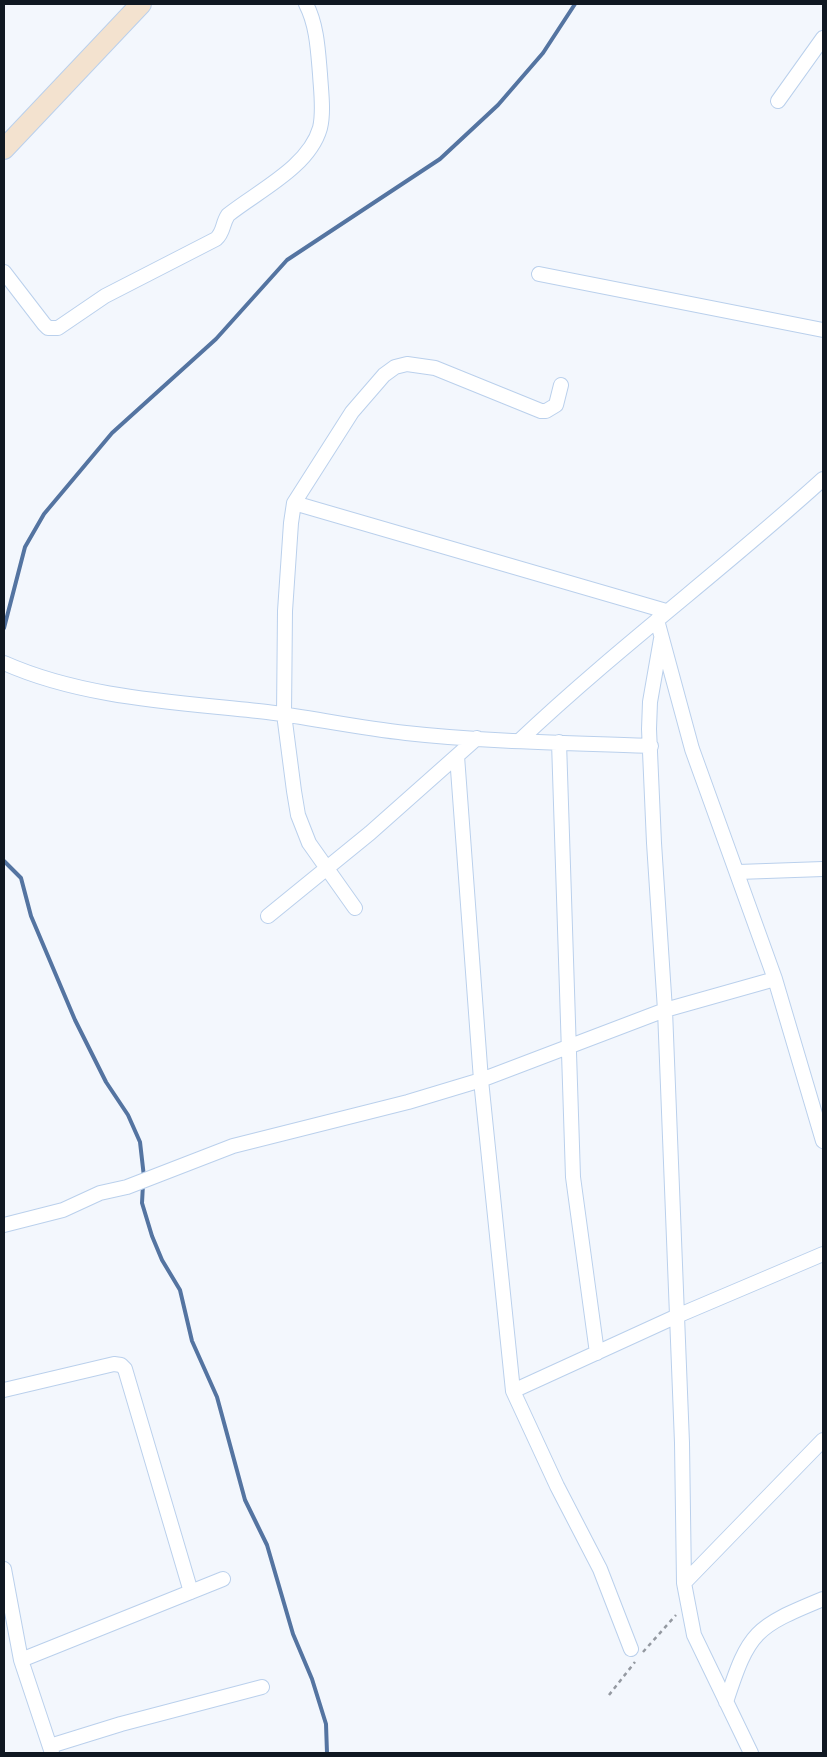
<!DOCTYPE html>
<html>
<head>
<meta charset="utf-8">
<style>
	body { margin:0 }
	#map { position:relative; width:827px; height:1757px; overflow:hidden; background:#f3f7fd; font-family:"Fira Sans",sans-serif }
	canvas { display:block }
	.frame { position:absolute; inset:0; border:5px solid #101822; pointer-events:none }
</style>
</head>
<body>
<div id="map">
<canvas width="827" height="1757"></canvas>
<div class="frame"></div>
</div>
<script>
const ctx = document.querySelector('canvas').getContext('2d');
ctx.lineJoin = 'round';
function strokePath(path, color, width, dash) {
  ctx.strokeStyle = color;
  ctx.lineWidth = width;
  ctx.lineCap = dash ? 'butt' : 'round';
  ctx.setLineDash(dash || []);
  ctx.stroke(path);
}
const stream = new Path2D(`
	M 4,628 L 25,547 L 44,514 L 112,433 L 216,339 L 287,260 L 440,159 L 498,105 L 543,53 L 575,4
	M 4,861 L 21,878 L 31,916 L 75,1020 L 106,1082 L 128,1115 L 140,1142 L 144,1177
	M 143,1184 L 142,1203 L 152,1236 L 162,1260 L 180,1290 L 192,1341 L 217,1397 L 245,1500 L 267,1545 L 293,1634 L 312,1679 L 326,1724 L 327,1753`);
const path = new Path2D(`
	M 643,1652 L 676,1615
	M 609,1695 L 635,1662`);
const street = new Path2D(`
	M 778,101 L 823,38
	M 4,272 L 44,324 L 48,328 L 58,328 L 105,296 L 216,239 C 224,232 222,224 228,215 C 258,191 309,167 320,128 C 324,112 321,91 320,74 C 318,51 317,25 306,4
	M 539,274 L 823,330
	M 294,503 L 666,611
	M 657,620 L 692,749 L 775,979 L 823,1141
	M 661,639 L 650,702 L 649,729 L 654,843 L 665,1010 L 682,1443 L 684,1583 L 694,1635 L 751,1753
	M 4,663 C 85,699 179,702 267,712 C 313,718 359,728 406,733 C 487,742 570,743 651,746
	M 519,741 C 616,649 724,569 823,479
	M 559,742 L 573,1177 L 597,1353
	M 457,756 L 481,1080 L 513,1391 L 557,1486 L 600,1569 L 631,1649
	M 738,872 L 823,869
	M 355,908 L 309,843 L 298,815 L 294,791 L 284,714 L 285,611 L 291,523 L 294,503 L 352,412 L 384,375 L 395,367 L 407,364 L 435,368 L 541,411 L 546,411 L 556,405 L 561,385
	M 268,916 L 370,833 L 477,738
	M 4,1225 L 63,1210 L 100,1193 L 127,1187 L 233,1146 L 408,1102 L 481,1080 L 665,1010 L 775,979
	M 4,1390 L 114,1364 L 121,1365 L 125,1369 L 191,1592
	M 513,1391 L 677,1316 L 823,1254
	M 4,1569 L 21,1660 L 52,1753
	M 684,1583 L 823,1440
	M 21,1660 L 223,1579
	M 726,1702 C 749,1631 755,1627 823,1599
	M 50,1746 L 121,1724 L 262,1687`);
const secondary = new Path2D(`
	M 4,149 L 141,4`);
strokePath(stream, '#5474a1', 4);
strokePath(street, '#bad0ec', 16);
strokePath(secondary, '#bad0ec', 22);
strokePath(path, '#9499a1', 2.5, [4, 4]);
strokePath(street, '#fff', 14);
strokePath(secondary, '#f3e2cf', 20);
</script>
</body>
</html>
